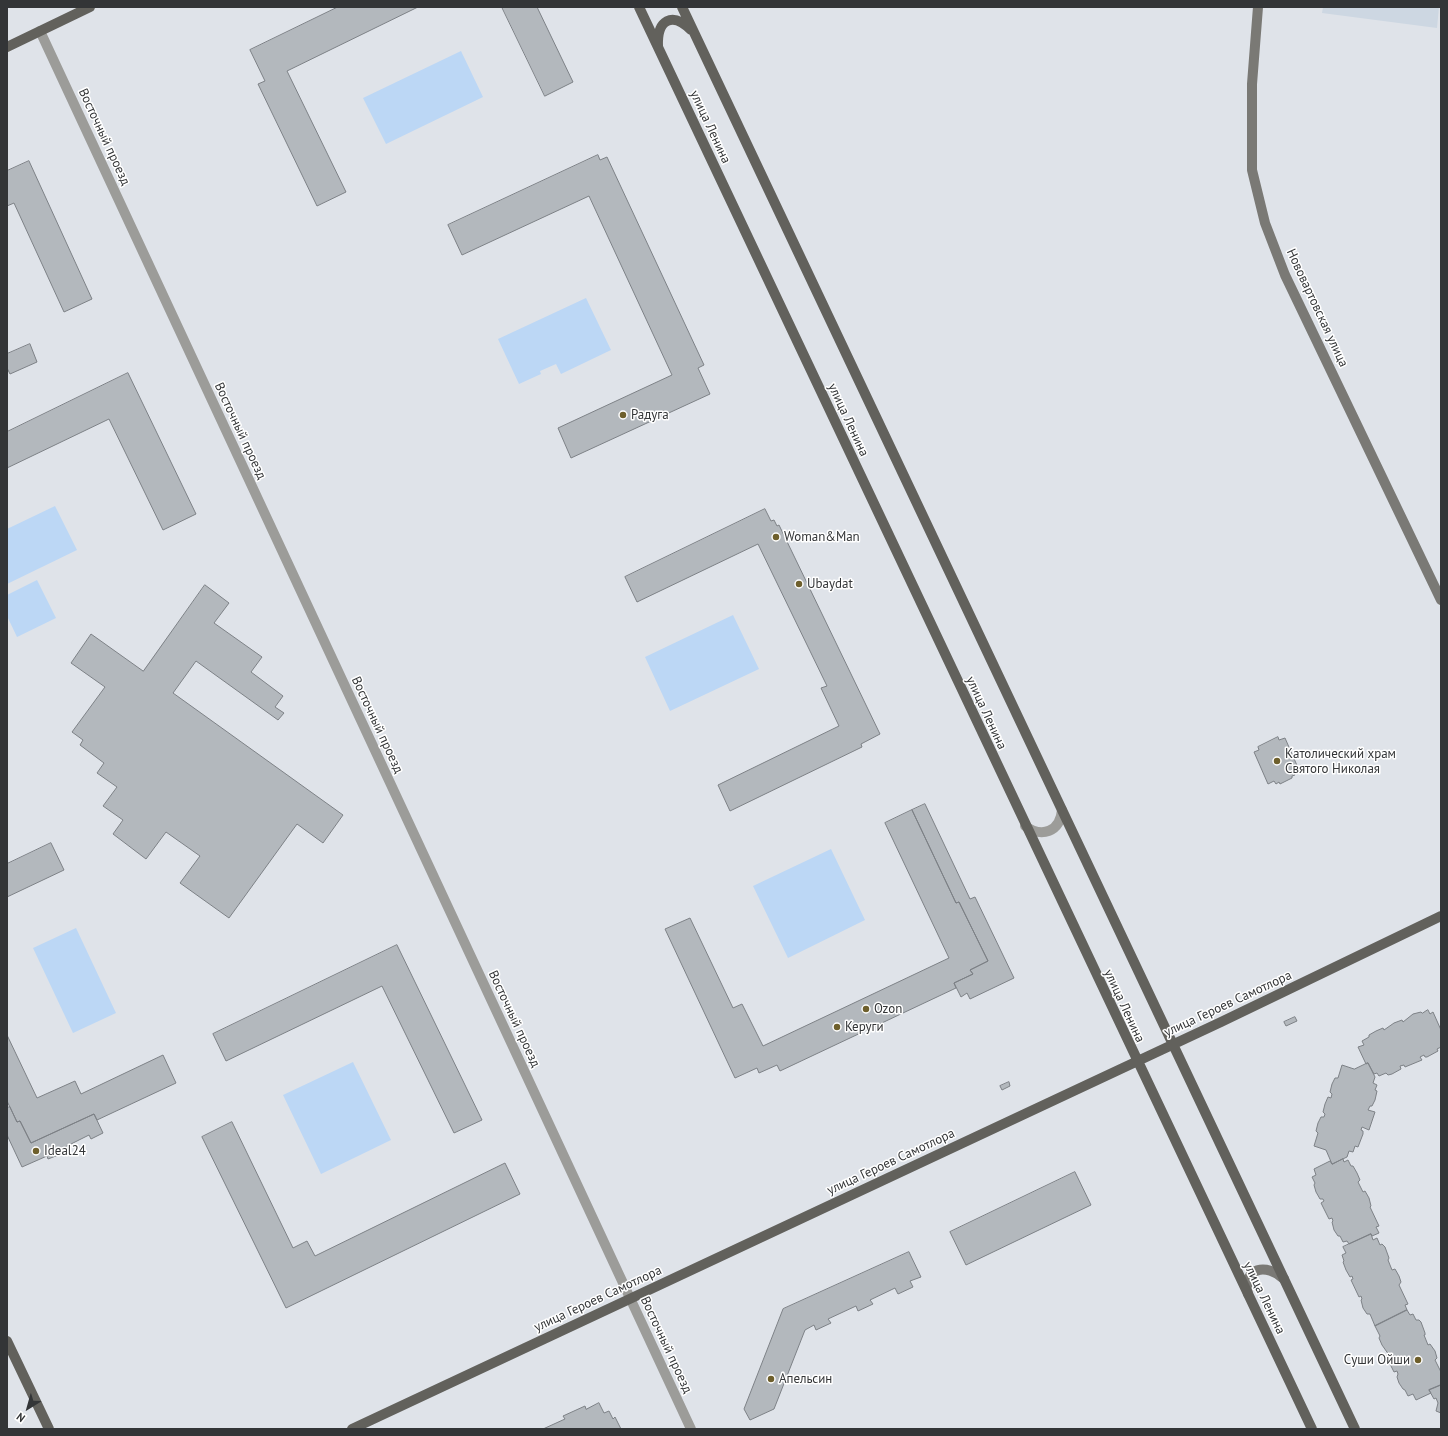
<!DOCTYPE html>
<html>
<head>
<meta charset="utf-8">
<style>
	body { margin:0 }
	#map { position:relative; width:1448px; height:1436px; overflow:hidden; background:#dfe3e9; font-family:"PT Sans",sans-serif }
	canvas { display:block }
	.frame { position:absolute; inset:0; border:8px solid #333537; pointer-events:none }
	.north { position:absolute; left:8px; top:1388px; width:40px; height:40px; -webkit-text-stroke:3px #fff; paint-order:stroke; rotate:217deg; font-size:11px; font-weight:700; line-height:16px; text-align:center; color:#333537 }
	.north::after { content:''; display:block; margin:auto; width:14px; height:18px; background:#333537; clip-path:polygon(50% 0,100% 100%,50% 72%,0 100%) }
</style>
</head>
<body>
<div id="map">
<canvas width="1448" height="1436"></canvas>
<div class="frame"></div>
<div class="north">N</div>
</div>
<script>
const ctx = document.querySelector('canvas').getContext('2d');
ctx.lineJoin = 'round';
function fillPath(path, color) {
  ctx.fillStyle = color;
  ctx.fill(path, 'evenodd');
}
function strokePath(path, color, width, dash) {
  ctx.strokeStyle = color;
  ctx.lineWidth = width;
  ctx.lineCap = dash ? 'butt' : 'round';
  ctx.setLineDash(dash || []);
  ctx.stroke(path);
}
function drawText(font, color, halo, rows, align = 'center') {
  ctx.font = font + ' "PT Sans",sans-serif';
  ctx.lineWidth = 3;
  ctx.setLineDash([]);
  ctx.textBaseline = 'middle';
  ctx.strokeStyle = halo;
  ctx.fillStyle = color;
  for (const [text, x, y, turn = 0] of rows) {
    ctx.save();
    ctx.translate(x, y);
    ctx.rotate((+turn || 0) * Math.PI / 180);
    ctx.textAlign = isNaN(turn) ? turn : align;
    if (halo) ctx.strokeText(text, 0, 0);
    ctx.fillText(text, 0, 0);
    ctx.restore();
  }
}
const built = new Path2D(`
	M 1323,7 L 1439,7 L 1437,28 L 1322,13 Z`);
const green = new Path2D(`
	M 461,51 L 483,97 L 386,144 L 363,98 Z
	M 586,298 L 611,350 L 561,374 L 556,364 L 540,371 L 541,374 L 519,384 L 498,339 Z
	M 55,506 L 77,550 L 7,584 L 7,529 Z
	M 37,580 L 56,618 L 17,637 L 7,616 L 7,595 Z
	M 733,615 L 759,669 L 670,711 L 645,657 Z
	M 831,849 L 865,920 L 788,958 L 753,886 Z
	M 76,928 L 116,1013 L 73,1033 L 33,948 Z
	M 353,1062 L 391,1140 L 321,1174 L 283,1095 Z`);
const building = new Path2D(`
	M 338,7 L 418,7 L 287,71 L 346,192 L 317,206 L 258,84 L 265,81 L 250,50 Z
	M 502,7 L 537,7 L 573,82 L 545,96 Z
	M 598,155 L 600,160 L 607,157 L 704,365 L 698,368 L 710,394 L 571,458 L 558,428 L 672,375 L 589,196 L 462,255 L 448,225 Z
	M 29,161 L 92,299 L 64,312 L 14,203 L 7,206 L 7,171 Z
	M 30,344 L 37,362 L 10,374 L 7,368 L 7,354 Z
	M 128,373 L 196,514 L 163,530 L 109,419 L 7,468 L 7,432 Z
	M 765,509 L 771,521 L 774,520 L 777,526 L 779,525 L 880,734 L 861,744 L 862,747 L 730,811 L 718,785 L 839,726 L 821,688 L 827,686 L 758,544 L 637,602 L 625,577 Z
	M 205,585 L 229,603 L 214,623 L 262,657 L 251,672 L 283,696 L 275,707 L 284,713 L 278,720 L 196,661 L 173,693 L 343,815 L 323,843 L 297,824 L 229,918 L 180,883 L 200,856 L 166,832 L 146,859 L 113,834 L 123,820 L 103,806 L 117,787 L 97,773 L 104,763 L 80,745 L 83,740 L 72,732 L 105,687 L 71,663 L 91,634 L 143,671 Z
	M 1278,737 L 1279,740 L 1285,738 L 1299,770 L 1293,772 L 1295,775 L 1292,776 L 1292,778 L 1280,784 L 1279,782 L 1276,784 L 1274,781 L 1268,784 L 1254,752 L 1259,750 L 1258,747 Z
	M 925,804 L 970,899 L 975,897 L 1014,978 L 970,999 L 967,993 L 961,997 L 954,983 L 973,974 L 970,970 L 988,961 L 959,902 L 956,903 L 912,810 Z
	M 912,810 L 956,903 L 959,902 L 988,961 L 970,970 L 973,974 L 954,983 L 956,988 L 780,1071 L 777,1065 L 759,1073 L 757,1068 L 735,1078 L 665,929 L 690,918 L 733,1008 L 742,1004 L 763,1046 L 949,958 L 885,823 Z
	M 51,843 L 64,870 L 7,897 L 7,864 Z
	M 397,945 L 482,1120 L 454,1133 L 382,986 L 226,1061 L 213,1034 Z
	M 1428,1010 L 1430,1014 L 1433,1012 L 1441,1030 L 1441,1047 L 1437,1049 L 1438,1051 L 1427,1057 L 1425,1057 L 1424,1055 L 1420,1057 L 1422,1060 L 1405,1067 L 1404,1065 L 1400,1066 L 1401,1069 L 1392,1074 L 1388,1075 L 1386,1073 L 1379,1076 L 1377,1073 L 1374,1074 L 1368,1063 L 1366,1064 L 1358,1047 L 1364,1045 L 1362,1041 L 1369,1037 L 1369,1035 L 1376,1031 L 1383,1028 L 1384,1030 L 1394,1023 L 1402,1020 L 1403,1022 L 1413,1014 L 1421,1012 L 1422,1013 Z
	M 1295,1017 L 1297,1021 L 1286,1026 L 1284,1022 Z
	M 7,1035 L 37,1098 L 75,1081 L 81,1094 L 163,1055 L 176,1083 L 97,1120 L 94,1114 L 31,1143 L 20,1121 L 17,1122 L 7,1101 Z
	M 1368,1063 L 1375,1077 L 1373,1083 L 1377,1085 L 1375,1090 L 1377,1091 L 1375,1100 L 1372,1106 L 1370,1106 L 1368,1110 L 1375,1112 L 1369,1130 L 1362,1127 L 1361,1130 L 1363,1131 L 1363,1134 L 1358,1147 L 1355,1146 L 1353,1152 L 1349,1151 L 1347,1157 L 1332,1164 L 1326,1150 L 1314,1146 L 1318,1133 L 1316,1131 L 1318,1123 L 1321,1117 L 1324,1117 L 1325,1114 L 1323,1112 L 1325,1104 L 1328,1097 L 1331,1098 L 1332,1094 L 1330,1092 L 1332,1084 L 1335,1078 L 1338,1078 L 1342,1065 L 1354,1069 Z
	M 1009,1082 L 1010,1086 L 1002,1090 L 1000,1086 Z
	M 10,1107 L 17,1122 L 20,1121 L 31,1143 L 94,1114 L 103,1133 L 91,1139 L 89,1135 L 59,1150 L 61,1154 L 48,1159 L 47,1156 L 22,1167 L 7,1135 L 7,1108 Z
	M 232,1122 L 293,1248 L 307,1241 L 315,1256 L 505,1163 L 520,1194 L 286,1308 L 202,1137 Z
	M 1343,1159 L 1344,1162 L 1348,1160 L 1351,1166 L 1353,1166 L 1357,1173 L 1360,1180 L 1358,1182 L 1363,1192 L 1365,1191 L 1369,1198 L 1371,1206 L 1370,1207 L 1379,1226 L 1376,1227 L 1379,1233 L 1372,1236 L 1371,1234 L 1349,1244 L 1347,1241 L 1343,1242 L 1340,1236 L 1338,1236 L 1334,1230 L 1332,1222 L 1333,1221 L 1332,1218 L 1329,1219 L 1321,1203 L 1324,1201 L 1323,1199 L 1320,1199 L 1316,1192 L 1314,1185 L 1315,1183 L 1312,1177 L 1316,1175 L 1314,1169 L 1330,1161 L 1332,1164 Z
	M 1075,1172 L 1091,1205 L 966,1265 L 950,1232 Z
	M 1371,1234 L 1373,1240 L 1377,1238 L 1380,1245 L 1382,1244 L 1385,1247 L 1389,1258 L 1388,1260 L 1392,1270 L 1395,1269 L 1399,1276 L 1401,1282 L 1399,1285 L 1408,1304 L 1405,1305 L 1407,1310 L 1375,1326 L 1370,1314 L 1367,1314 L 1363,1308 L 1361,1300 L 1362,1299 L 1361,1296 L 1359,1297 L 1351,1280 L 1353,1279 L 1352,1276 L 1350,1277 L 1346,1270 L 1343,1262 L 1344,1261 L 1342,1255 L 1346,1253 L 1343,1247 Z
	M 909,1252 L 921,1277 L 910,1281 L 913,1287 L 898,1294 L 895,1288 L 870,1300 L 873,1304 L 858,1311 L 856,1306 L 828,1319 L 831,1323 L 816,1330 L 814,1325 L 805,1330 L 774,1409 L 750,1420 L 744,1409 L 783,1309 Z
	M 1407,1310 L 1410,1315 L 1413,1314 L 1416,1320 L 1419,1320 L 1421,1322 L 1425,1333 L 1425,1335 L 1424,1335 L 1428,1345 L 1430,1344 L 1435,1351 L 1437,1358 L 1435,1360 L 1441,1372 L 1441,1385 L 1429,1390 L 1431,1393 L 1416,1400 L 1413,1394 L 1408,1396 L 1405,1390 L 1403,1389 L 1399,1383 L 1397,1377 L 1398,1374 L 1397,1371 L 1394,1372 L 1386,1356 L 1389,1355 L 1382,1345 L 1379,1338 L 1380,1336 L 1375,1326 Z
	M 1441,1385 L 1441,1413 L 1436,1411 L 1438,1403 L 1436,1398 L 1434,1399 L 1429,1390 Z
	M 599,1403 L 604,1413 L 609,1411 L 613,1419 L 615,1417 L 621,1429 L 543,1429 L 565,1419 L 563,1416 L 585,1406 L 586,1409 Z`);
const street = new Path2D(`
	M 40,31 L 691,1429
	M 1025,826 C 1042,838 1060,832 1062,810`);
const secondary = new Path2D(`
	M 1258,7 L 1252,84 L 1252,170 L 1265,223 L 1285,275 L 1441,600
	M 1248,1294 C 1242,1267 1267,1263 1284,1279`);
const primary = new Path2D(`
	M 639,7 C 863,481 1085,956 1312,1429
	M 682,7 L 1355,1429
	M 658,46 C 657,20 672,11 691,30
	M 7,47 L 90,7
	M 7,1341 L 49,1429
	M 352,1429 L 1221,1022 L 1441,916`);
const markers = [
	[623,415,4,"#6e5f2c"],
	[776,537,4,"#6e5f2c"],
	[799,584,4,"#6e5f2c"],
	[1277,761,4,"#6e5f2c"],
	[866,1009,4,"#6e5f2c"],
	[837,1027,4,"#6e5f2c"],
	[36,1151,4,"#6e5f2c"],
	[1418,1360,4,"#6e5f2c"],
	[771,1379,4,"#6e5f2c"]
];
const streetNames = [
	["улица Ленина",710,127,65],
	["Восточный проезд",104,137,65],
	["Нововартовская улица",1317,308,65],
	["улица Ленина",848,420,65],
	["Восточный проезд",240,431,65],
	["улица Ленина",986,713,65],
	["Восточный проезд",377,725,65],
	["улица Героев Самотлора",1228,1004,-25],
	["улица Ленина",1124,1006,65],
	["Восточный проезд",514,1019,65],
	["улица Героев Самотлора",891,1162,-25],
	["улица Ленина",1264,1298,64],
	["улица Героев Самотлора",598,1299,-25],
	["Восточный проезд",666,1345,65]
];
const poiNames = [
	["Радуга",631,415],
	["Woman&Man",784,537],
	["Ubaydat",807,584],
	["Католический храм",1285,754],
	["Святого Николая",1285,769],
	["Ozon",874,1009],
	["Керуги",845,1027],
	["Ideal24",44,1151],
	["Суши Ойши",1410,1360,"right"],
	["Апельсин",779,1379]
];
fillPath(built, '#cdd7e2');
fillPath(green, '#bcd7f5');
fillPath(building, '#b3b8bd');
strokePath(building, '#7d8186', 1);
strokePath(street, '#9c9c99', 10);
strokePath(secondary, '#7a7975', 10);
strokePath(primary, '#62615c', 10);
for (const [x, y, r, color] of markers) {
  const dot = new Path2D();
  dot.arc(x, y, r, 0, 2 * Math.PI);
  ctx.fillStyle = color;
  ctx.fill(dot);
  strokePath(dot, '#fff', 1.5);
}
drawText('13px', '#333537', '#fff', streetNames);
drawText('13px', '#333537', '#fff', poiNames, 'left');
</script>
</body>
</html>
